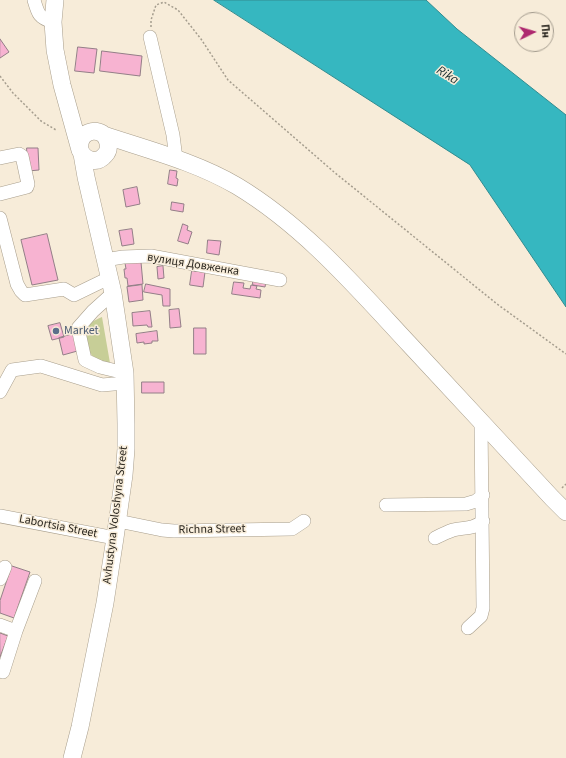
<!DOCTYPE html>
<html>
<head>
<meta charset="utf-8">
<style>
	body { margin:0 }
	#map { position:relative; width:566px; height:758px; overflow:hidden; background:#f7ecd9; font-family:"Source Sans 3",sans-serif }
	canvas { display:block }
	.north { position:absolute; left:514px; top:12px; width:40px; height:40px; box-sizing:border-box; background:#f7ecd9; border:1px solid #a59d8f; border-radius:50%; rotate:85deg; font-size:11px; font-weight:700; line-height:16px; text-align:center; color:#2a261f }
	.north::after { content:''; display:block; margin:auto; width:14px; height:18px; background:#ae296f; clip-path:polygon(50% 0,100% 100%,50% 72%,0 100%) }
</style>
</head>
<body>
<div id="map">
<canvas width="566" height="758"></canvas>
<div class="north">Пн</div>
</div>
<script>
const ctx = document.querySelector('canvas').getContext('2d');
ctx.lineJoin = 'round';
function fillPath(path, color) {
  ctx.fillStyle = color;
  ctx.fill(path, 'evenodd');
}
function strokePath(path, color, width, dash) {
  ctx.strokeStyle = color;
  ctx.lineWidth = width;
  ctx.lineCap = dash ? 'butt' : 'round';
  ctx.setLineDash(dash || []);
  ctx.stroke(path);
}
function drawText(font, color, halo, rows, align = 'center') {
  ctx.font = font + ' "Source Sans 3",sans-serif';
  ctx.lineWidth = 3;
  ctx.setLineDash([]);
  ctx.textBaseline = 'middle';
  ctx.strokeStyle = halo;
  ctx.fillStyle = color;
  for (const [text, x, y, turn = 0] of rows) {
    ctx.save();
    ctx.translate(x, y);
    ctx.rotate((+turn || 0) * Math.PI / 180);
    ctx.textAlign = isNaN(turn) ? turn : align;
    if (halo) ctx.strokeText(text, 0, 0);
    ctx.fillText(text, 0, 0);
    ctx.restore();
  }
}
const green = new Path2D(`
	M 102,317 L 110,363 C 105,362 99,361 95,358 C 86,353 84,331 91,323 C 94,320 98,319 102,317 Z`);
const water = new Path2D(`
	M 214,0 L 426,0 L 457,29 L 566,115 L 566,307 L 470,165 Z`);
const building = new Path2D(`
	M 0,39 L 9,52 L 0,58 Z
	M 78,47 L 97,49 L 94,73 L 75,71 Z
	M 102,51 L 142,56 L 140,76 L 100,71 Z
	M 27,148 L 38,148 L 39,170 L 28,171 Z
	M 170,170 L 177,171 L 176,178 L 178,179 L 177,186 L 168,184 Z
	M 137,187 L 140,204 L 126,207 L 123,190 Z
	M 172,202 L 184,204 L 183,212 L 171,210 Z
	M 183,224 L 188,226 L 187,230 L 192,232 L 188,244 L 178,241 Z
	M 132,229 L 134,244 L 122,246 L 119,231 Z
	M 47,234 L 58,280 L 32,285 L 21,240 Z
	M 208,240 L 221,241 L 219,255 L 207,253 Z
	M 141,262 L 143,284 L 128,286 L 127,278 L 125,278 L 124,269 L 126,269 L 125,263 Z
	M 163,266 L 164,278 L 158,279 L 157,267 Z
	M 192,271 L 205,272 L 203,287 L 190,285 Z
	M 253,279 L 266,281 L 265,287 L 253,285 Z
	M 234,282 L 244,283 L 243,288 L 250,289 L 251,285 L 257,286 L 256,289 L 261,290 L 260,298 L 232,294 Z
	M 146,284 L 170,289 L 170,306 L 163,306 L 162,295 L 144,292 Z
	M 142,285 L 143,300 L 129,302 L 127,287 Z
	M 179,309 L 181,327 L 170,328 L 169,310 Z
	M 150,311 L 152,327 L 148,327 L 147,325 L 133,326 L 132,313 Z
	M 60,323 L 64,337 L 52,340 L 48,326 Z
	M 194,328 L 206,328 L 206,354 L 194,354 Z
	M 157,331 L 158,341 L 152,341 L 152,343 L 144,344 L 144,342 L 137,343 L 136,334 Z
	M 77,333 L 81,350 L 63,355 L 59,338 Z
	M 142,382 L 164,382 L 164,393 L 142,393 Z
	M 12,566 L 30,572 L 14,618 L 0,613 L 0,601 Z
	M 0,633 L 8,636 L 0,657 Z`);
const path = new Path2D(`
	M 151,27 L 151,20 L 156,5 L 164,2 L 178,10 L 201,39 L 228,80 L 334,172 L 497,304 L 566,354
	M 0,76 L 13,93 L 41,121 L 56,130
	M 562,488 L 566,484`);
const minor = new Path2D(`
	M 34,0 C 38,14 39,18 53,22
	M 150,37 L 173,135 L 176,159
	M 0,158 L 19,154 L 22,156 L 28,184 L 27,187 L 0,194
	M 0,218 L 17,284 L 21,291 L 25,295 L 64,289 L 74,295 L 109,278
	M 105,260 L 123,257 L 151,256 L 280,280
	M 113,293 L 93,311 L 78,328 L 85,360 L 100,367 L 125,373
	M 0,392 L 12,370 L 41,366 L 102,385 L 125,383
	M 386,505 L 466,504 L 476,501 L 483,495
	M 0,516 L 115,538
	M 118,521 L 162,530 L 174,531 L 292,529 L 304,521
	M 435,538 C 441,535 447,532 453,530 C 464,527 472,530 483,521
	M 0,579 L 5,567
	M 0,625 L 16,631
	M 468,628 L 481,616 L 483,608 L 481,421
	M 3,672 L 16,631 L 35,581`);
const major = new Path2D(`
	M 55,0 L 53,22 L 55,50 L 62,85 L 80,150 C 84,160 97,165 105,155 C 108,152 109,148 108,143 C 105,125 77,128 80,150
	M 104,135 C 149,150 196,162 237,186 C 305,227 357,288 410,345 C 457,396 505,447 552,498 L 566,512
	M 72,758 L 80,727 L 105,603 L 115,538 L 124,475 L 126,449 L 126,424 L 125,373 L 113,293 L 86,177 L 82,154`);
const markers = [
	[56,331,4,"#5c6f8a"]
];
const streetNames = [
	["вулиця Довженка",193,265,9],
	["Avhustyna Voloshyna Street",116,515,-83],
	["Labortsia Street",58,527,11],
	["Richna Street",212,530,-1]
];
const serviceNames = [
	["Market",64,331]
];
const waterNames = [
	["Rika",447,76,32]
];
fillPath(green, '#c7ce97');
fillPath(water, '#36b7c0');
strokePath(water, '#328c90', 1);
fillPath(building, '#f7b3d1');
strokePath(building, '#937e87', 1);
strokePath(minor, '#a89e8c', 14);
strokePath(major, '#a89e8c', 18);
strokePath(path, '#a59d8e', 1.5, [2, 2]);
strokePath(minor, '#fff', 13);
strokePath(major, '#fff', 17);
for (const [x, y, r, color] of markers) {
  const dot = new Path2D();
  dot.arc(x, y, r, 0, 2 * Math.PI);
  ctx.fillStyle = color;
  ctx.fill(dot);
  strokePath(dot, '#f7ecd9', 1.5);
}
drawText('12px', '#2a261f', '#f7ecd9', streetNames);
drawText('12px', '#4e5e75', '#f7ecd9', serviceNames, 'left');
drawText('italic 13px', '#192e30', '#f7ecd9', waterNames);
</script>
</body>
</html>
